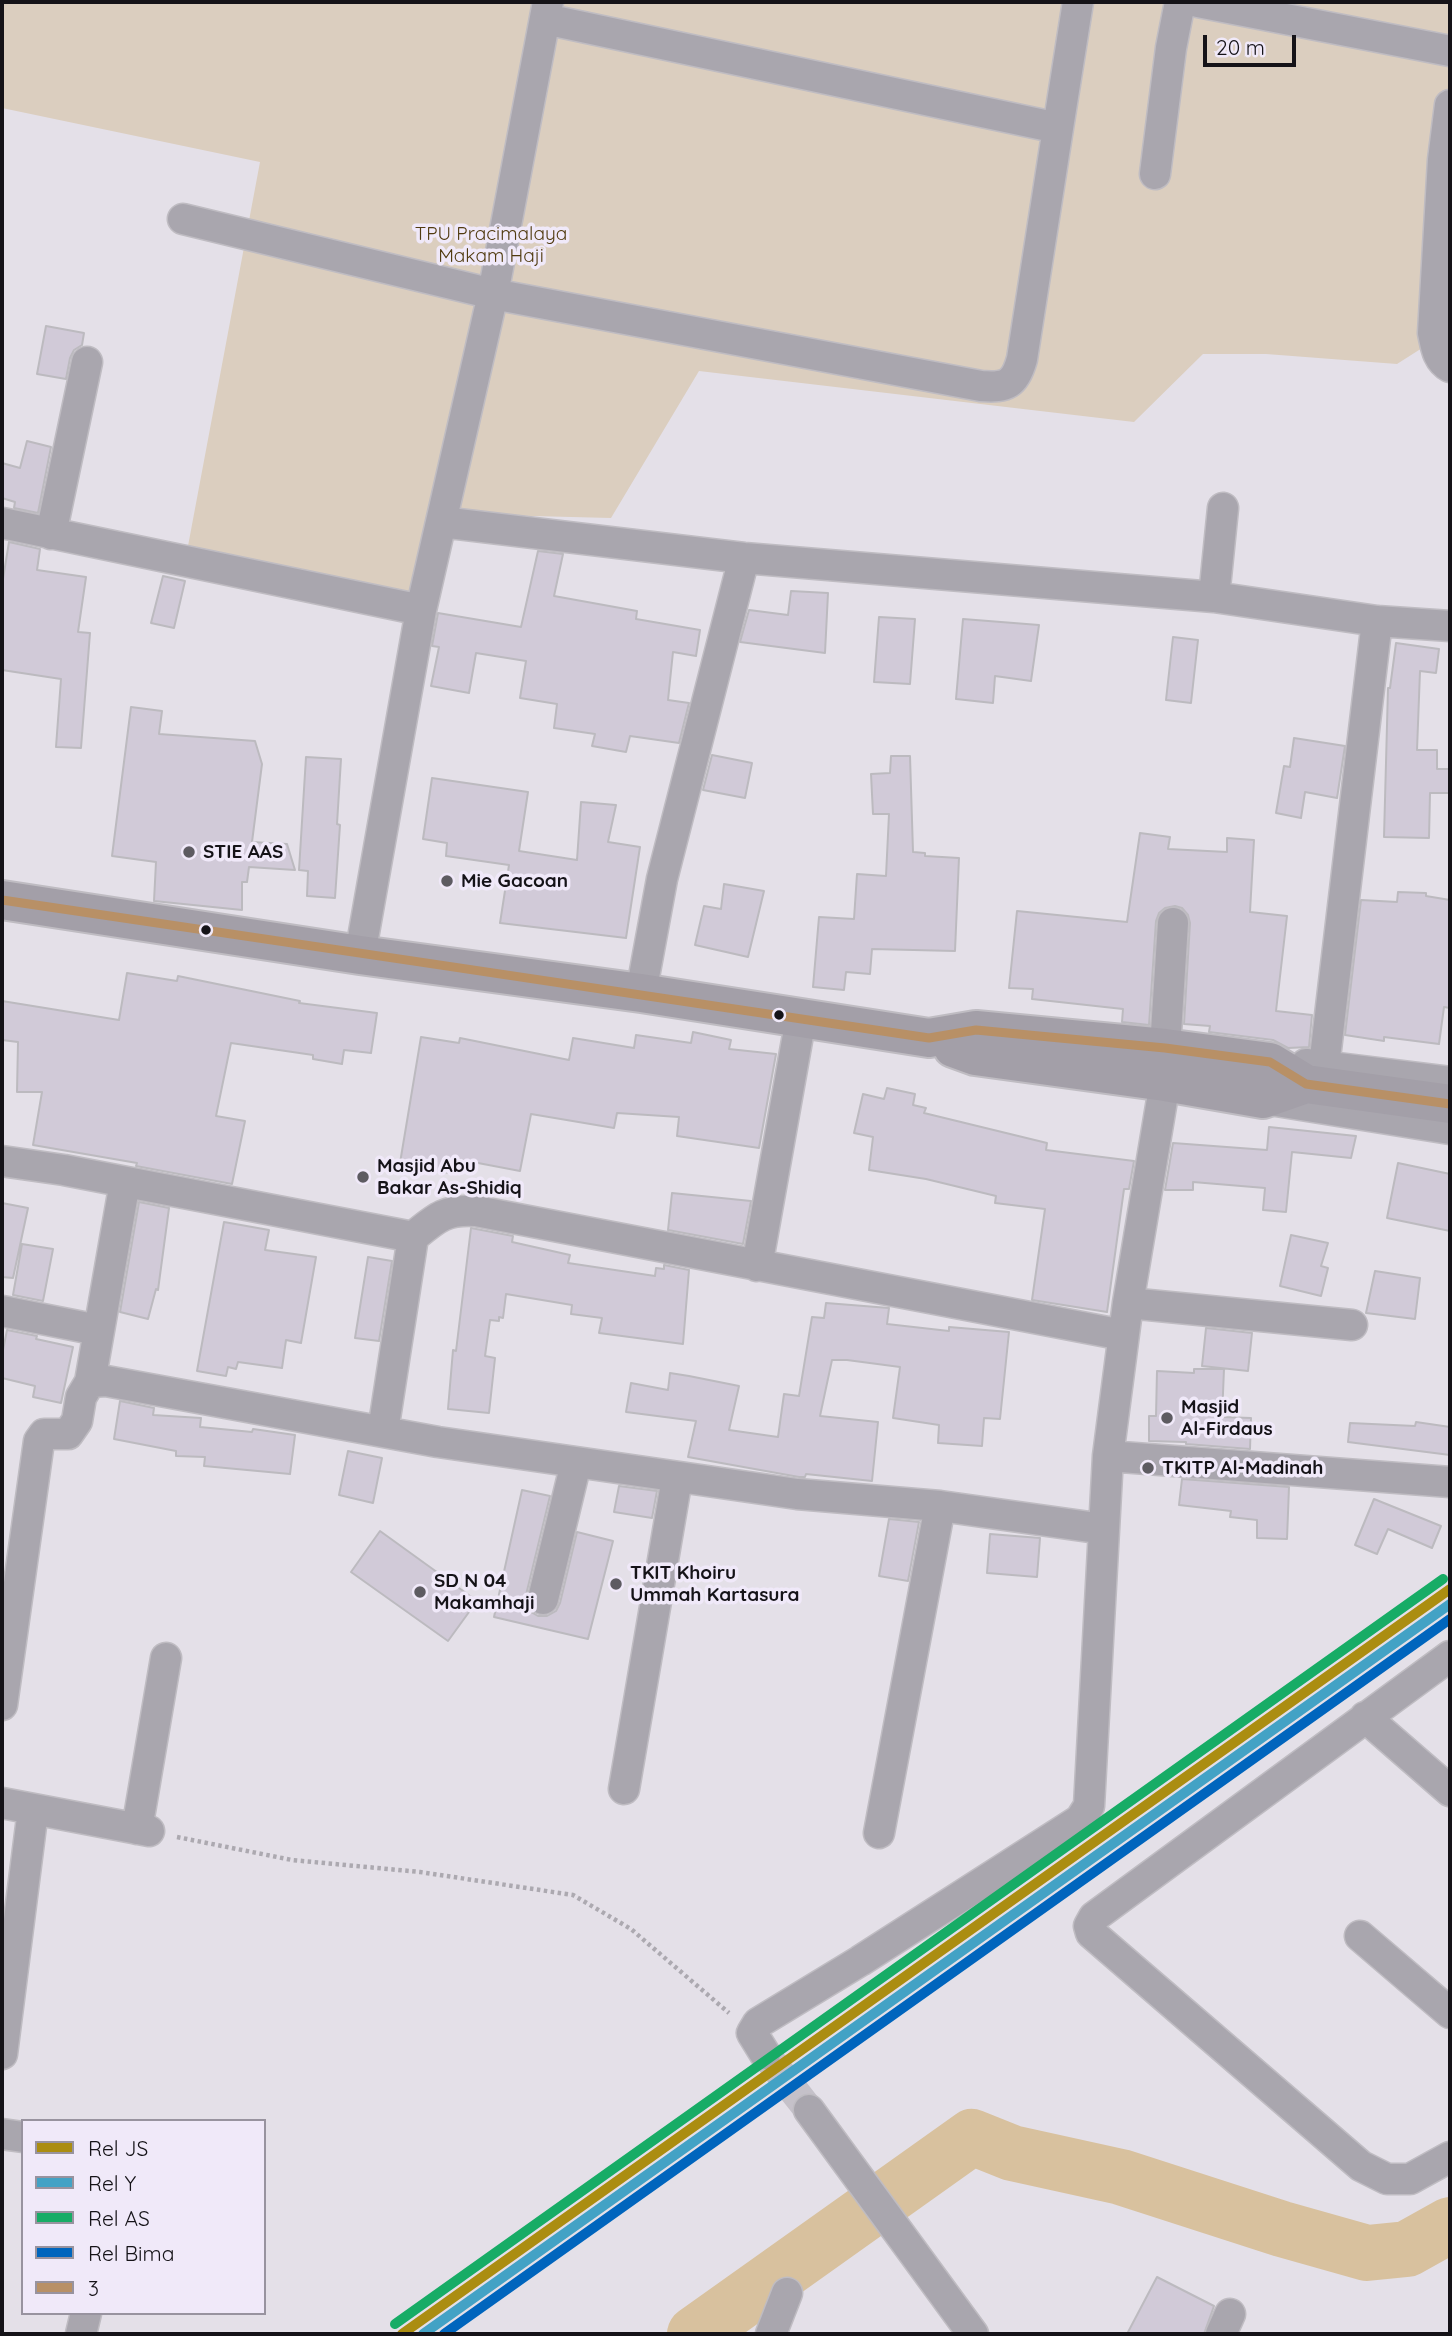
<!DOCTYPE html>
<html>
<head>
<meta charset="utf-8">
<style>
	body { margin:0 }
	#map { position:relative; width:1452px; height:2336px; overflow:hidden; background:#e4e0e8; font-family:Quicksand,sans-serif }
	canvas { display:block }
	.frame { position:absolute; inset:0; border:4px solid #151318; pointer-events:none }
	.legend { position:absolute; left:21px; top:2119px; width:245px; height:196px; box-sizing:border-box; background:#f0e9f9; border:2px solid #98939f; margin:0; padding:9px 12px; list-style:none; font-size:21px; color:#151318 }
	.legend li { display:flex; align-items:center; gap:14px; height:35px }
	.legend b { width:35px; border:2px solid #98939f }
	.scale { position:absolute; left:1203px; top:35px; width:93px; height:32px; box-sizing:border-box; border:4px solid #151318; border-top:0; padding-left:9px; font-size:21px; line-height:24px; white-space:nowrap; color:#151318; -webkit-text-stroke:5px #f0e9f9; paint-order:stroke }
</style>
</head>
<body>
<div id="map">
<canvas width="1452" height="2336"></canvas>
<div class="frame"></div>
<ul class="legend">
<li><b style="height:9px;background:#ab8d11"></b>Rel JS</li>
<li><b style="height:9px;background:#43a2c5"></b>Rel Y</li>
<li><b style="height:9px;background:#17ac66"></b>Rel AS</li>
<li><b style="height:9px;background:#0065bd"></b>Rel Bima</li>
<li><b style="height:9px;background:#b89066"></b>3</li>
</ul>
<div class="scale">20 m</div>
</div>
<script>
const ctx = document.querySelector('canvas').getContext('2d');
ctx.lineJoin = 'round';
function fillPath(path, color) {
  ctx.fillStyle = color;
  ctx.fill(path, 'evenodd');
}
function strokePath(path, color, width, dash) {
  ctx.strokeStyle = color;
  ctx.lineWidth = width;
  ctx.lineCap = dash ? 'butt' : 'round';
  ctx.setLineDash(dash || []);
  ctx.stroke(path);
}
function drawText(font, color, halo, rows, align = 'center') {
  ctx.font = font + ' Quicksand,sans-serif';
  ctx.lineWidth = 7;
  ctx.setLineDash([]);
  ctx.textBaseline = 'middle';
  ctx.strokeStyle = halo;
  ctx.fillStyle = color;
  for (const [text, x, y, turn = 0] of rows) {
    ctx.save();
    ctx.translate(x, y);
    ctx.rotate((+turn || 0) * Math.PI / 180);
    ctx.textAlign = isNaN(turn) ? turn : align;
    if (halo) ctx.strokeText(text, 0, 0);
    ctx.fillText(text, 0, 0);
    ctx.restore();
  }
}
const green = new Path2D(`
	M 2,2 L 1450,2 L 1450,271 L 1441,336 L 1397,364 L 1266,354 L 1203,354 L 1134,422 L 699,371 L 611,518 L 453,514 L 438,606 L 188,546 L 260,162 L 2,108 Z`);
const river = new Path2D(`
	M 695,2334 L 972,2137 L 1012,2153 L 1121,2177 L 1282,2229 L 1367,2253 L 1407,2249 L 1450,2225`);
const building = new Path2D(`
	M 46,326 L 84,333 L 82,345 L 74,350 L 70,358 L 66,379 L 37,374 Z
	M 27,441 L 51,447 L 38,513 L 14,508 L 15,502 L 2,498 L 2,463 L 20,468 Z
	M 9,542 L 40,549 L 37,570 L 86,577 L 78,632 L 90,633 L 81,748 L 56,747 L 61,679 L 2,670 L 2,585 Z
	M 538,551 L 563,554 L 554,596 L 637,611 L 636,619 L 700,630 L 696,656 L 673,652 L 668,700 L 689,703 L 679,743 L 630,736 L 626,752 L 592,746 L 595,734 L 554,728 L 557,704 L 520,698 L 526,661 L 476,653 L 469,693 L 431,686 L 439,647 L 432,646 L 438,613 L 521,627 Z
	M 163,576 L 185,581 L 174,628 L 151,623 Z
	M 791,591 L 828,593 L 825,653 L 740,642 L 749,610 L 788,615 Z
	M 879,617 L 915,619 L 910,684 L 874,682 Z
	M 963,619 L 1039,625 L 1031,681 L 995,676 L 993,703 L 956,699 Z
	M 1173,637 L 1198,640 L 1191,703 L 1166,700 Z
	M 1396,643 L 1439,649 L 1436,673 L 1420,671 L 1417,750 L 1437,750 L 1437,769 L 1450,769 L 1450,793 L 1430,793 L 1429,838 L 1384,837 L 1388,688 L 1390,688 Z
	M 131,707 L 162,711 L 159,734 L 255,741 L 262,764 L 252,842 L 287,844 L 295,870 L 249,867 L 247,882 L 242,882 L 242,910 L 154,901 L 156,862 L 112,856 Z
	M 1294,738 L 1345,746 L 1337,798 L 1305,792 L 1301,818 L 1276,813 L 1284,766 L 1290,767 Z
	M 712,755 L 752,763 L 745,798 L 703,790 Z
	M 891,756 L 910,756 L 913,852 L 925,853 L 925,856 L 959,858 L 955,951 L 872,949 L 870,974 L 846,972 L 844,990 L 813,987 L 819,917 L 854,919 L 857,874 L 886,876 L 889,814 L 873,814 L 871,774 L 890,773 Z
	M 306,757 L 341,759 L 337,824 L 340,825 L 335,898 L 307,896 L 308,871 L 299,870 Z
	M 432,778 L 528,792 L 519,851 L 577,860 L 581,802 L 616,805 L 608,842 L 640,847 L 626,938 L 500,923 L 509,865 L 446,856 L 447,843 L 423,839 Z
	M 1140,833 L 1170,837 L 1168,849 L 1227,852 L 1227,838 L 1254,840 L 1250,912 L 1287,916 L 1276,1011 L 1312,1015 L 1309,1047 L 1288,1048 L 1273,1040 L 1209,1032 L 1210,1026 L 1184,1024 L 1190,923 L 1188,915 L 1182,908 L 1175,906 L 1165,908 L 1159,913 L 1156,921 L 1149,1025 L 1122,1022 L 1123,1009 L 1032,999 L 1033,989 L 1009,988 L 1017,911 L 1127,922 Z
	M 724,884 L 764,891 L 748,957 L 695,945 L 704,906 L 721,909 Z
	M 1398,892 L 1426,893 L 1426,896 L 1450,900 L 1450,1008 L 1444,1007 L 1439,1044 L 1384,1037 L 1384,1041 L 1345,1035 L 1361,900 L 1397,902 Z
	M 127,973 L 177,981 L 178,976 L 300,1001 L 299,1003 L 377,1013 L 371,1053 L 344,1050 L 342,1064 L 313,1059 L 313,1055 L 231,1043 L 216,1116 L 245,1121 L 232,1184 L 136,1166 L 137,1163 L 33,1145 L 42,1092 L 17,1092 L 18,1042 L 2,1040 L 2,1001 L 119,1020 Z
	M 693,1032 L 731,1040 L 729,1049 L 776,1054 L 759,1148 L 677,1136 L 679,1117 L 617,1113 L 614,1128 L 531,1114 L 520,1171 L 457,1159 L 454,1174 L 400,1163 L 421,1037 L 459,1043 L 460,1038 L 569,1060 L 573,1038 L 634,1048 L 636,1035 L 691,1043 Z
	M 887,1088 L 915,1094 L 913,1105 L 926,1108 L 924,1113 L 1047,1143 L 1046,1150 L 1134,1161 L 1129,1189 L 1124,1189 L 1107,1312 L 1032,1300 L 1045,1209 L 995,1203 L 996,1196 L 926,1179 L 869,1170 L 873,1137 L 854,1133 L 863,1094 L 884,1099 Z
	M 1269,1127 L 1356,1136 L 1351,1158 L 1292,1152 L 1286,1212 L 1263,1210 L 1265,1188 L 1193,1182 L 1193,1190 L 1165,1190 L 1173,1143 L 1267,1150 Z
	M 1398,1163 L 1450,1174 L 1450,1231 L 1387,1218 Z
	M 672,1193 L 751,1201 L 743,1244 L 668,1230 Z
	M 139,1202 L 169,1208 L 158,1290 L 156,1289 L 148,1319 L 120,1312 Z
	M 2,1203 L 28,1208 L 13,1278 L 2,1277 Z
	M 224,1222 L 269,1230 L 265,1250 L 316,1257 L 301,1343 L 286,1340 L 282,1368 L 238,1362 L 236,1369 L 228,1367 L 226,1376 L 197,1371 Z
	M 471,1228 L 513,1236 L 512,1242 L 570,1255 L 568,1263 L 655,1276 L 656,1268 L 664,1269 L 664,1265 L 689,1270 L 683,1344 L 599,1333 L 602,1318 L 571,1314 L 572,1305 L 506,1294 L 503,1318 L 499,1317 L 499,1321 L 490,1320 L 485,1356 L 495,1358 L 489,1413 L 448,1409 L 453,1350 L 456,1351 Z
	M 1291,1235 L 1328,1243 L 1321,1266 L 1328,1268 L 1321,1296 L 1280,1286 Z
	M 22,1244 L 53,1249 L 43,1301 L 13,1295 Z
	M 368,1257 L 392,1261 L 379,1341 L 355,1338 Z
	M 1375,1271 L 1420,1278 L 1415,1319 L 1366,1313 Z
	M 826,1303 L 889,1308 L 887,1324 L 949,1331 L 949,1327 L 1009,1332 L 1000,1419 L 984,1418 L 982,1446 L 938,1443 L 939,1425 L 893,1418 L 900,1367 L 847,1360 L 832,1360 L 820,1416 L 878,1422 L 872,1481 L 806,1474 L 805,1477 L 799,1477 L 688,1457 L 696,1421 L 626,1412 L 631,1383 L 668,1390 L 670,1373 L 689,1376 L 739,1386 L 729,1430 L 778,1437 L 784,1394 L 799,1396 L 812,1317 L 824,1318 Z
	M 1206,1328 L 1252,1333 L 1248,1371 L 1202,1366 Z
	M 7,1330 L 37,1336 L 36,1339 L 73,1347 L 61,1403 L 33,1397 L 35,1386 L 2,1378 L 2,1355 Z
	M 1194,1369 L 1224,1369 L 1222,1417 L 1251,1418 L 1250,1449 L 1186,1444 L 1186,1442 L 1149,1441 L 1149,1416 L 1156,1416 L 1157,1371 L 1194,1373 Z
	M 120,1401 L 154,1408 L 153,1415 L 201,1418 L 200,1427 L 252,1432 L 253,1429 L 295,1435 L 290,1474 L 204,1466 L 205,1457 L 176,1456 L 176,1451 L 114,1439 Z
	M 1416,1422 L 1450,1427 L 1450,1455 L 1348,1442 L 1350,1423 L 1415,1426 Z
	M 348,1451 L 382,1458 L 373,1503 L 339,1495 Z
	M 1182,1479 L 1289,1487 L 1287,1539 L 1257,1538 L 1257,1520 L 1230,1517 L 1231,1511 L 1179,1505 Z
	M 619,1486 L 657,1491 L 652,1518 L 614,1512 Z
	M 522,1490 L 550,1496 L 526,1595 L 526,1605 L 531,1612 L 538,1616 L 547,1616 L 556,1611 L 560,1603 L 577,1532 L 613,1541 L 588,1639 L 494,1617 Z
	M 1374,1499 L 1441,1526 L 1432,1548 L 1388,1529 L 1377,1554 L 1355,1545 Z
	M 889,1519 L 919,1522 L 908,1581 L 879,1576 Z
	M 380,1531 L 477,1601 L 448,1641 L 351,1572 Z
	M 990,1534 L 1040,1538 L 1037,1577 L 987,1573 Z
	M 1157,2277 L 1214,2306 L 1204,2334 L 1127,2334 Z`);
const minorTunnel = new Path2D(`
	M 765,2054 L 809,2110`);
const path = new Path2D(`
	M 177,1837 L 292,1860 L 420,1872 L 573,1895 L 631,1929 L 729,2013`);
const minor = new Path2D(`
	M 1198,2 L 1450,51
	M 545,19 L 1058,128 L 1078,2
	M 1450,105 L 1443,160 L 1433,333 C 1436,346 1437,360 1450,367
	M 1155,174 L 1171,48 L 1180,2
	M 183,219 L 493,294 L 981,386 C 1007,388 1015,384 1022,359 L 1058,128
	M 441,522 L 744,558 L 1214,597 L 1377,621 L 1450,626
	M 2,523 L 421,610
	M 51,534 L 87,362
	M 1214,597 L 1223,508
	M 360,955 L 421,610 L 493,294 L 548,2
	M 641,993 L 662,879 L 744,558
	M 1165,1048 L 1173,923
	M 1306,1064 L 1450,1082
	M 1324,1066 L 1377,621
	M 1264,1099 L 1450,1129
	M 2,1161 L 64,1170 L 413,1237 C 436,1218 445,1209 476,1211 L 1123,1335
	M 757,1266 L 801,1018
	M 1128,1303 L 1352,1325
	M 2,1311 L 98,1330
	M 90,1382 L 106,1381 L 438,1442 L 797,1494 L 940,1506 L 1104,1529
	M 383,1431 L 413,1237
	M 1108,1456 L 1450,1482
	M 543,1599 L 576,1463
	M 1450,1656 L 1094,1917 L 1089,1926 L 1091,1933 L 1361,2166 L 1387,2179 L 1410,2179 L 1450,2157
	M 2,1705 L 39,1441 L 44,1434 L 68,1434 L 77,1421 L 81,1397 L 90,1382 L 125,1182
	M 1365,1717 L 1450,1791
	M 624,1789 L 677,1478
	M 2,1803 L 149,1831
	M 137,1829 L 166,1658
	M 879,1833 L 940,1506
	M 1360,1936 L 1450,2013
	M 2,2054 L 33,1810
	M 765,2054 L 752,2033 L 758,2023 L 860,1961 L 1080,1820 L 1089,1806 L 1108,1456 L 1128,1303 L 1165,1082
	M 809,2110 L 973,2334
	M 2,2134 L 23,2137
	M 81,2334 L 86,2313
	M 771,2334 L 787,2293
	M 1221,2334 L 1230,2314`);
const major = new Path2D(`
	M 2,900 L 360,955 L 641,993 L 929,1038 L 976,1030 L 1165,1048 L 1270,1062 L 1306,1084 L 1450,1104
	M 953,1048 L 975,1056 L 1165,1082 L 1263,1099 L 1306,1084`);
const bus1 = new Path2D(`
	M 2,900 C 311,947 620,990 929,1038 L 976,1030 L 1165,1048 L 1270,1062 L 1306,1084 L 1450,1104`);
const rail1 = new Path2D(`
	M 402,2334 L 1450,1589`);
const rail2 = new Path2D(`
	M 423,2334 L 1450,1604`);
const rail3 = new Path2D(`
	M 395,2324 L 1443,1579`);
const rail4 = new Path2D(`
	M 444,2334 L 1450,1619`);
const markers = [
	[189,852,7,"#5d5b61"],
	[447,881,7,"#5d5b61"],
	[206,930,6,"#151318"],
	[779,1015,6,"#151318"],
	[363,1177,7,"#5d5b61"],
	[1167,1418,7,"#5d5b61"],
	[1148,1468,7,"#5d5b61"],
	[616,1584,7,"#5d5b61"],
	[420,1592,7,"#5d5b61"]
];
const parkNames = [
	["TPU Pracimalaya",491,234],
	["Makam Haji",491,256]
];
const poiNames = [
	["STIE AAS",203,852],
	["Mie Gacoan",461,881],
	["Masjid Abu",377,1166],
	["Bakar As-Shidiq",377,1188],
	["Masjid",1181,1407],
	["Al-Firdaus",1181,1429],
	["TKITP Al-Madinah",1162,1468],
	["TKIT Khoiru",630,1573],
	["Ummah Kartasura",630,1595],
	["SD N 04",434,1581],
	["Makamhaji",434,1603]
];
fillPath(green, '#dbcebf');
strokePath(river, '#d8c19e', 56);
fillPath(building, '#d1cad8');
strokePath(building, '#bcbabf', 2);
strokePath(minorTunnel, '#c5c1c9', 30, [30, 15]);
strokePath(minor, '#bfbcc2', 33);
strokePath(major, '#bfbcc2', 42);
strokePath(path, '#aca9b0', 4.5, [3.5, 3.5]);
strokePath(minor, '#a9a6ae', 30);
strokePath(major, '#a39fa8', 38);
strokePath(bus1, '#b89066', 9);
strokePath(rail1, '#ab8d11', 10);
strokePath(rail2, '#43a2c5', 10);
strokePath(rail3, '#17ac66', 10);
strokePath(rail4, '#0065bd', 10);
for (const [x, y, r, color] of markers) {
  const dot = new Path2D();
  dot.arc(x, y, r, 0, 2 * Math.PI);
  ctx.fillStyle = color;
  ctx.fill(dot);
  strokePath(dot, '#f0e9f9', 2.5);
}
drawText('19px', '#513b10', '#f0e9f9', parkNames);
drawText('bold 19px', '#151318', '#f0e9f9', poiNames, 'left');
</script>
</body>
</html>
